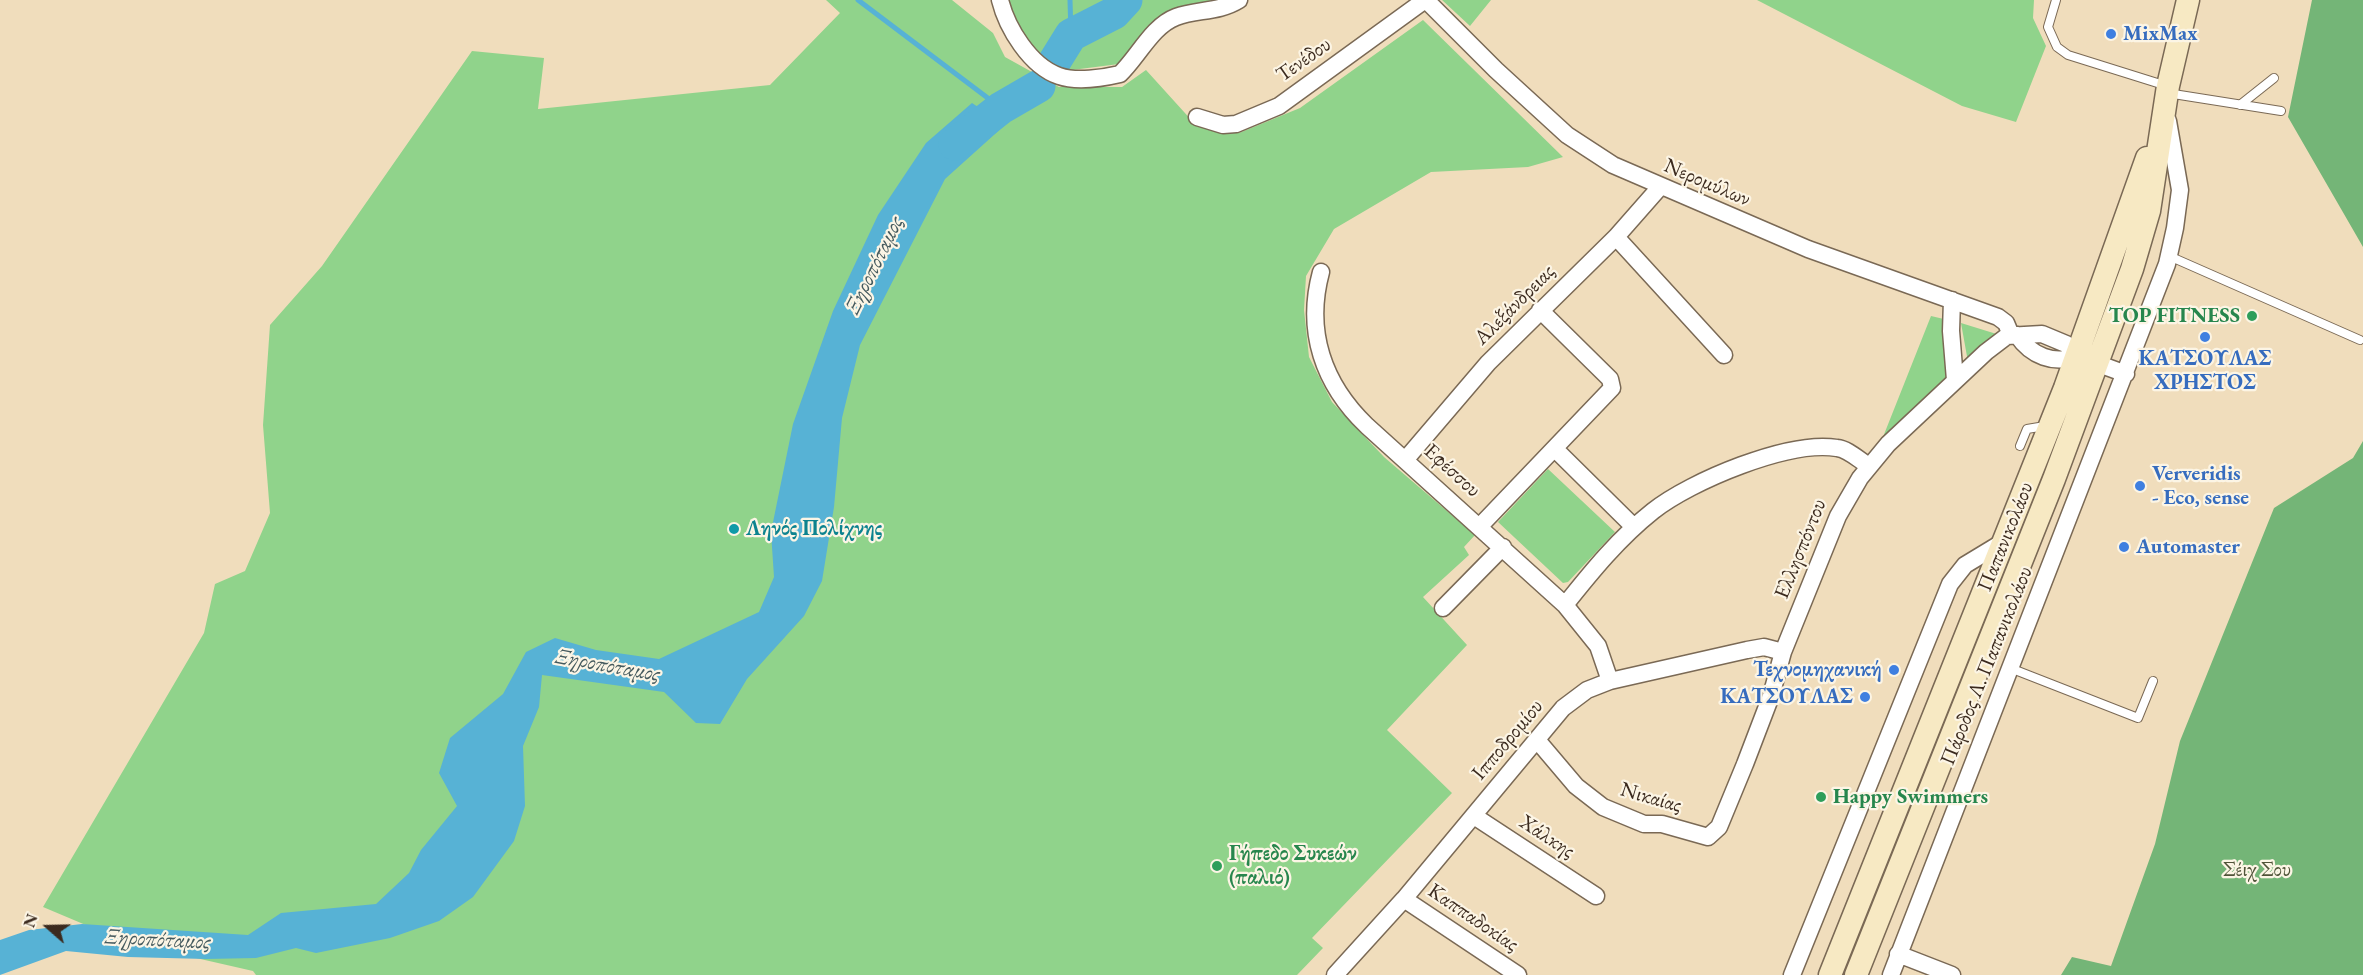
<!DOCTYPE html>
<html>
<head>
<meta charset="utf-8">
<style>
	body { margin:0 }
	#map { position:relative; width:2363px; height:975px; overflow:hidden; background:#f0ddbc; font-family:"EB Garamond",serif }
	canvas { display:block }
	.north { position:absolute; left:18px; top:897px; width:60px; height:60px; -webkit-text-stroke:4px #fcf5e5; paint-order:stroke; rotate:290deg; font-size:16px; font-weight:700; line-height:24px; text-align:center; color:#3b2a1e }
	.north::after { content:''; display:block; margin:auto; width:21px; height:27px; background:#3b2a1e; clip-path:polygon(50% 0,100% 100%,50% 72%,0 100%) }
</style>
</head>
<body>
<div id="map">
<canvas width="2363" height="975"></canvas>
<div class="north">N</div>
</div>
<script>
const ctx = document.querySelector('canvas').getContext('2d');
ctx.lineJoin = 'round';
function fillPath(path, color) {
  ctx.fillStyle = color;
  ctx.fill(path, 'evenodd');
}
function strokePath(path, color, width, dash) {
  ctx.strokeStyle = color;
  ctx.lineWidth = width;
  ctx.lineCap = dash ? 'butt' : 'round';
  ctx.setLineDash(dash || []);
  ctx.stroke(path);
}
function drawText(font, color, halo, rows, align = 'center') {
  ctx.font = font + ' "EB Garamond",serif';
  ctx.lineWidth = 4.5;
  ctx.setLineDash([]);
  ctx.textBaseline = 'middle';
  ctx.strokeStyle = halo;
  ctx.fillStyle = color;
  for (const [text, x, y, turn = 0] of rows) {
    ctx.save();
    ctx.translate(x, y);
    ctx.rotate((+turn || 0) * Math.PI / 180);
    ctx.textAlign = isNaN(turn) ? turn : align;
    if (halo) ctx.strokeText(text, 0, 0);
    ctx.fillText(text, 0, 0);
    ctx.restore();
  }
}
const green = new Path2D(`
	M 826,0 L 952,0 L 993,33 L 1005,57 L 1059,87 L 1122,87 L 1146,70 L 1194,123 L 1239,133 L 1300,108 L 1423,20 L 1563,157 L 1528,167 L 1431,172 L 1334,229 L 1306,276 L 1304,310 L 1309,357 L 1332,402 L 1384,457 L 1475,535 L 1464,547 L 1469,555 L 1423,597 L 1467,645 L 1387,730 L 1452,793 L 1312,938 L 1323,948 L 1297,975 L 256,975 L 253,971 L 126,942 L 43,907 L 204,633 L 215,584 L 245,571 L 270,513 L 263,425 L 270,325 L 322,266 L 472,51 L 544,58 L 538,109 L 770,85 L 840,13 Z
	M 1005,0 L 1217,0 L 1199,6 L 1119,64 L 1064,71 L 1048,65 L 1017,27 Z
	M 1442,0 L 1491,0 L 1470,26 Z
	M 1757,0 L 2034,0 L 2033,18 L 2046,46 L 2016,122 L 1962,106 Z
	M 1931,316 L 1948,320 L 1952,381 L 1883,437 Z
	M 1961,323 L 2003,336 L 1968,362 Z
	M 1548,469 L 1615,532 L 1568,582 L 1563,583 L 1498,522 Z`);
const forest = new Path2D(`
	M 2312,0 L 2363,0 L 2363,247 L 2288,117 Z
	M 2363,441 L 2363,975 L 2061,975 L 2072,957 L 2111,966 L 2155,844 L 2180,741 L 2274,508 L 2353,458 Z`);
const water = new Path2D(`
	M 972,103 L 1005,125 L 945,179 L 860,345 L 842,418 L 834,507 L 822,581 L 804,616 L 747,679 L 720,724 L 696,723 L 664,692 L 542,675 L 539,707 L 523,746 L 525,806 L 514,841 L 473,897 L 439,921 L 390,938 L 316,953 L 296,948 L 256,958 L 206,959 L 128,957 L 66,951 L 0,975 L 0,940 L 29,930 L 82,924 L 248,935 L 281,913 L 376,904 L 409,873 L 421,850 L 457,806 L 439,773 L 450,738 L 503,694 L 526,652 L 555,638 L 596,650 L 659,659 L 759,612 L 774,577 L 771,532 L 793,424 L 833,311 L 878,215 L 926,143 Z`);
const stream = new Path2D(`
	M 858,0 L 1001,108
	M 1070,0 L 1071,35`);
const river = new Path2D(`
	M 1053,64 L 1071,35 L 1114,13 L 1126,0
	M 955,144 L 1001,108 L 1039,86`);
const service = new Path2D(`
	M 2056,0 L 2048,27 L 2057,47 L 2068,55 L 2167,86
	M 2167,93 L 2281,111
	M 2240,105 L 2274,78
	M 2169,256 L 2360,340
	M 2020,446 L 2027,429 L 2039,427
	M 2010,668 L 2138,718 L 2153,681`);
const minor = new Path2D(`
	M 1000,0 C 1007,28 1030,66 1059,76 C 1076,82 1103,78 1120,74 C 1138,57 1152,26 1176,17 C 1197,9 1218,13 1239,0
	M 1426,0 L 1496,70 L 1567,135 L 1613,165 L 1808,249 L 1998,317 L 2006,323 L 2011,335
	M 1197,117 L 1223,125 L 1236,124 L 1279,106 L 1425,0
	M 1616,237 L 1724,355
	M 1321,272 C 1305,331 1323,384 1367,426 L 1565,605 L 1598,646 L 1610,681
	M 1952,300 L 1951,331 L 1955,380
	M 2017,335 C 2031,356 2054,365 2077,356
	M 1555,449 L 1634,527
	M 1406,459 L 1488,363 L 1616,237 L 1660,187
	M 1480,526 L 1612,388 L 1610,379 L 1540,310
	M 1565,605 C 1592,571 1619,538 1653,511 C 1691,481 1789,440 1837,448 C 1848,449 1859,460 1869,466
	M 1443,608 L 1503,547
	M 1537,740 L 1576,786 L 1603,807 L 1644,824 L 1662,824 L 1708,837 L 1719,827 L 1745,764 L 1771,696 L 1783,652 L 1838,516 L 1860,478 L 1888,444 L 1986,352 L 2007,336 L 2042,334 L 2066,344 L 2077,356 L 2126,374
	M 1474,816 L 1596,896
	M 1404,899 L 1518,975
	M 1898,954 L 1952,975
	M 1335,975 L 1404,899 L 1563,708 L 1587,690 L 1610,681 L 1747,650 L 1764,647 L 1783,652
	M 1792,975 L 1950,584 L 1965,565 L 2003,542
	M 1891,975 L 2167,264 L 2175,228 L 2180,190 L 2168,121`);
const secondary = new Path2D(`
	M 1830,975 L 2065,388 L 2147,158
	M 1856,975 L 2054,479 L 2132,269 L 2149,211 L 2168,86 L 2188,0`);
const markers = [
	[2111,34,6,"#3f7fe0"],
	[2252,316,6,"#2e9e5b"],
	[2205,337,6,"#3f7fe0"],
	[2140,486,6,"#3f7fe0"],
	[734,529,6,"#0f9aa8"],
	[2124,547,6,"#3f7fe0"],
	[1894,670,6,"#3f7fe0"],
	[1865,697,6,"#3f7fe0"],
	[1821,797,6,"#2e9e5b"],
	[1217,866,6,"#2e9e5b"]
];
const shopNames = [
	["MixMax",2123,34],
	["ΚΑΤΣΟΥΛΑΣ",2205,359,"center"],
	["ΧΡΗΣΤΟΣ",2205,383,"center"],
	["Ververidis",2152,474],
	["- Eco, sense",2152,498],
	["Automaster",2136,547],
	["Τεχνομηχανική",1882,670,"right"],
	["ΚΑΤΣΟΥΛΑΣ",1853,697,"right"]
];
const streetNames = [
	["Τενέδου",1304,60,-35],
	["Νερομύλων",1707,183,23],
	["Αλεξάνδρειας",1515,305,-45],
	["Εφέσσου",1452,471,42],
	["Παπανικολάου",2006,537,-68],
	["Ελλησπόντου",1801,549,-68],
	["Πάροδος Λ. Παπανικολάου",1987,666,-68],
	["Ιπποδρομίου",1508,740,-50],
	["Νικαίας",1651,798,16],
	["Χάλκης",1547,837,33],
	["Καππαδοκίας",1473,918,34]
];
const leisureNames = [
	["TOP FITNESS",2240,316,"right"],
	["Happy Swimmers",1833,797],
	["Γήπεδο Συκεών",1229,854],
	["(παλιό)",1229,878]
];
const cultureNames = [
	["Ληνός Πολίχνης",746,529]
];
const parkNames = [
	["Σέιχ Σου",2257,870]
];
const waterNames = [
	["Ξηροπόταμος",875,265,-64],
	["Ξηροπόταμος",608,666,10],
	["Ξηροπόταμος",158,940,3]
];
fillPath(green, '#90d38b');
fillPath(forest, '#74b577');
fillPath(water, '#57b2d5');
strokePath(stream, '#57b2d5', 5);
strokePath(river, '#57b2d5', 33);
strokePath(service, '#7a6955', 10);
strokePath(minor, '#7a6955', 19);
strokePath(secondary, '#7a6955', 25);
strokePath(service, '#fff', 8);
strokePath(minor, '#fff', 16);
strokePath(secondary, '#f7e9c3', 22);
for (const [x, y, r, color] of markers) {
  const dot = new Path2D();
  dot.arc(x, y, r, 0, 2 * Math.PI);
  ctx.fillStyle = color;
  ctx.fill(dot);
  strokePath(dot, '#fcf5e5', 2);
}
drawText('bold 21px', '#366cbe', '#fcf5e5', shopNames, 'left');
drawText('21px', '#3b2a1e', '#fcf5e5', streetNames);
drawText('bold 21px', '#27864d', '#fcf5e5', leisureNames, 'left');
drawText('bold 21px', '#0d838f', '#fcf5e5', cultureNames, 'left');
drawText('21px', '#505439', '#fcf5e5', parkNames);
drawText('italic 22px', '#455a5e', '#fcf5e5', waterNames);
</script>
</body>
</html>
